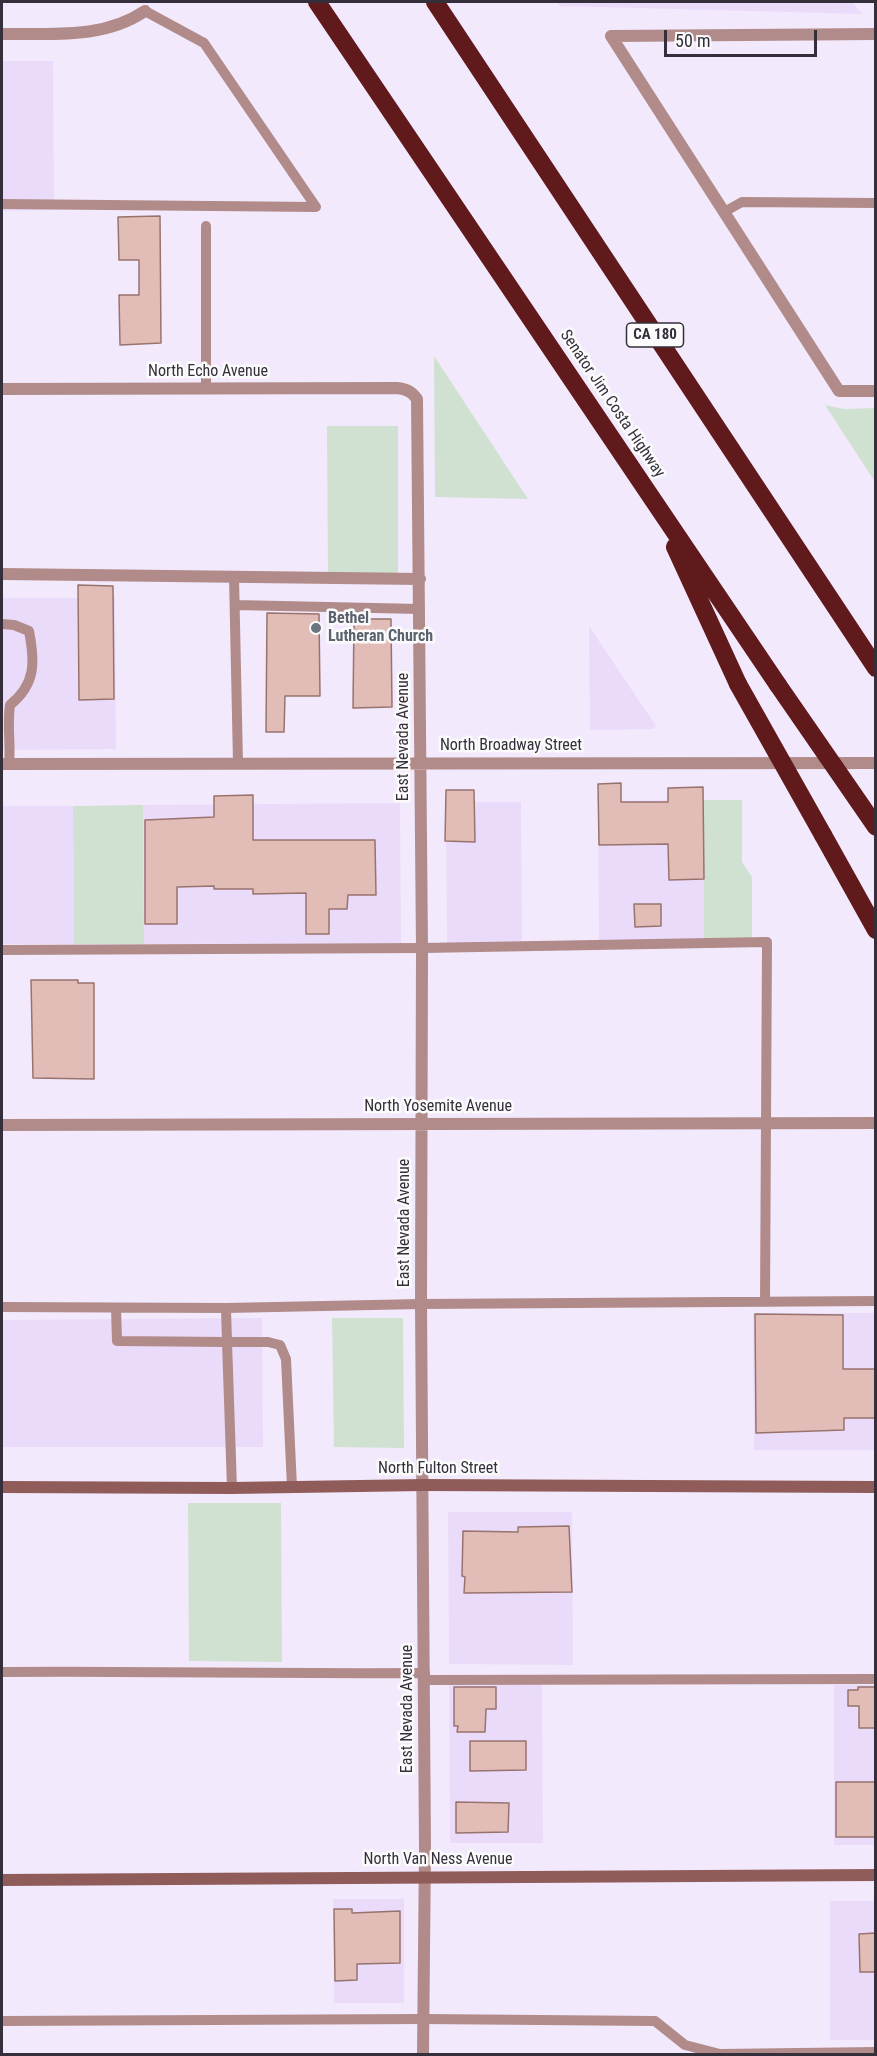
<!DOCTYPE html>
<html>
<head>
<meta charset="utf-8">
<style>
	body { margin:0 }
	#map { position:relative; width:877px; height:2056px; overflow:hidden; background:#f3e9fd; font-family:"Roboto Condensed",sans-serif }
	canvas { display:block }
	.frame { position:absolute; inset:0; border:3px solid #352f3b; pointer-events:none }
	.scale { position:absolute; left:664px; top:30px; width:153px; height:27px; box-sizing:border-box; border:3px solid #352f3b; border-top:0; padding-left:8px; font-size:18px; line-height:21px; white-space:nowrap; color:#352f3b; -webkit-text-stroke:4px #fbfbfb; paint-order:stroke }
</style>
</head>
<body>
<div id="map">
<canvas width="877" height="2056"></canvas>
<div class="frame"></div>
<div class="scale">50 m</div>
</div>
<script>
const ctx = document.querySelector('canvas').getContext('2d');
ctx.lineJoin = 'round';
function fillPath(path, color) {
  ctx.fillStyle = color;
  ctx.fill(path, 'evenodd');
}
function strokePath(path, color, width, dash) {
  ctx.strokeStyle = color;
  ctx.lineWidth = width;
  ctx.lineCap = dash ? 'butt' : 'round';
  ctx.setLineDash(dash || []);
  ctx.stroke(path);
}
function drawText(font, color, halo, rows, align = 'center') {
  ctx.font = font + ' "Roboto Condensed",sans-serif';
  ctx.lineWidth = 5;
  ctx.setLineDash([]);
  ctx.textBaseline = 'middle';
  ctx.strokeStyle = halo;
  ctx.fillStyle = color;
  for (const [text, x, y, turn = 0] of rows) {
    ctx.save();
    ctx.translate(x, y);
    ctx.rotate((+turn || 0) * Math.PI / 180);
    ctx.textAlign = isNaN(turn) ? turn : align;
    if (halo) ctx.strokeText(text, 0, 0);
    ctx.fillText(text, 0, 0);
    ctx.restore();
  }
}
const built = new Path2D(`
	M 557,2 L 852,2 L 862,14 L 560,6 Z
	M 2,61 L 53,61 L 54,210 L 2,211 Z
	M 2,598 L 115,598 L 116,749 L 2,750 Z
	M 589,626 L 656,726 L 653,729 L 590,730 Z
	M 703,800 L 704,943 L 599,943 L 598,801 Z
	M 446,802 L 521,802 L 522,943 L 447,943 Z
	M 400,803 L 401,943 L 144,944 L 143,805 Z
	M 2,806 L 73,806 L 74,944 L 2,944 Z
	M 753,1313 L 875,1313 L 875,1450 L 754,1450 Z
	M 262,1318 L 263,1447 L 3,1447 L 2,1320 Z
	M 448,1512 L 572,1512 L 573,1665 L 449,1664 Z
	M 449,1683 L 542,1684 L 543,1843 L 450,1843 Z
	M 834,1685 L 875,1685 L 875,1845 L 834,1845 Z
	M 333,1899 L 404,1899 L 404,2003 L 334,2003 Z
	M 830,1901 L 875,1901 L 875,2040 L 830,2040 Z`);
const green = new Path2D(`
	M 434,356 L 528,499 L 435,497 Z
	M 825,405 L 844,409 L 875,408 L 875,482 Z
	M 327,426 L 398,426 L 398,579 L 328,579 Z
	M 703,800 L 742,800 L 742,862 L 752,877 L 752,942 L 704,943 Z
	M 143,805 L 144,944 L 74,944 L 73,806 Z
	M 403,1318 L 404,1448 L 334,1447 L 332,1318 Z
	M 188,1503 L 281,1503 L 282,1662 L 189,1661 Z`);
const building = new Path2D(`
	M 160,216 L 161,343 L 120,345 L 119,295 L 139,295 L 139,260 L 119,260 L 118,217 Z
	M 78,585 L 113,586 L 114,699 L 79,700 Z
	M 267,613 L 319,614 L 320,696 L 285,696 L 284,732 L 266,732 Z
	M 354,619 L 391,619 L 392,707 L 353,708 Z
	M 621,783 L 621,802 L 668,802 L 668,788 L 703,787 L 704,879 L 669,880 L 668,844 L 599,845 L 598,784 Z
	M 446,790 L 474,790 L 475,842 L 445,841 Z
	M 253,795 L 253,840 L 375,840 L 376,895 L 348,895 L 347,909 L 329,909 L 329,934 L 306,934 L 306,893 L 253,894 L 253,889 L 214,889 L 214,886 L 177,887 L 177,924 L 145,924 L 145,820 L 214,817 L 214,796 Z
	M 634,904 L 661,904 L 661,926 L 635,927 Z
	M 31,980 L 78,980 L 78,983 L 94,983 L 94,1079 L 33,1078 Z
	M 755,1314 L 843,1315 L 843,1369 L 876,1369 L 876,1418 L 844,1418 L 844,1430 L 756,1433 Z
	M 569,1526 L 572,1592 L 464,1593 L 465,1577 L 462,1576 L 463,1531 L 518,1532 L 518,1527 Z
	M 454,1687 L 496,1687 L 496,1709 L 486,1709 L 485,1732 L 457,1732 L 458,1726 L 454,1726 Z
	M 858,1687 L 876,1687 L 876,1728 L 859,1728 L 859,1706 L 848,1706 L 848,1690 L 858,1690 Z
	M 470,1741 L 526,1741 L 526,1770 L 470,1771 Z
	M 836,1782 L 876,1782 L 876,1837 L 836,1837 Z
	M 456,1802 L 509,1803 L 508,1832 L 456,1833 Z
	M 334,1909 L 352,1909 L 352,1913 L 400,1911 L 400,1963 L 357,1964 L 357,1980 L 335,1981 Z
	M 876,1933 L 876,1972 L 860,1972 L 859,1934 Z`);
const lane = new Path2D(`
	M 2,204 L 316,207 L 204,43 L 145,11
	M 724,212 L 742,202 L 876,203
	M 206,389 L 206,226
	M 234,577 L 238,763
	M 235,605 L 420,609
	M 2,624 L 14,625 L 29,631 C 35,662 36,684 10,705 C 7,727 11,743 9,764
	M 2,950 L 422,948 L 767,942 L 765,1302
	M 2,1307 L 226,1308 L 421,1304 L 876,1301
	M 116,1308 L 117,1341 L 227,1342 L 226,1308
	M 232,1488 L 227,1342 L 268,1342 L 280,1345 L 286,1359 L 292,1487
	M 2,1672 C 143,1671 284,1674 425,1673
	M 425,1680 L 876,1679
	M 2,2021 L 423,2019 L 655,2021 L 685,2045 L 720,2054 L 876,2052`);
const street = new Path2D(`
	M 2,34 C 51,33 102,40 145,11
	M 611,36 L 839,391 L 876,391
	M 611,36 L 876,34
	M 2,389 L 397,388 C 407,389 412,392 417,399 L 422,948 L 421,1304 L 425,1850 L 423,2054
	M 2,574 L 420,579
	M 2,764 L 876,763
	M 2,1125 L 876,1123`);
const secondary = new Path2D(`
	M 2,1487 L 232,1488 L 423,1485 L 876,1487
	M 2,1880 L 876,1875`);
const highway = new Path2D(`
	M 317,2 L 778,685
	M 435,2 L 876,668
	M 675,547 L 738,684
	M 823,835 L 876,930`);
const highwayBridge = new Path2D(`
	M 738,684 L 823,835
	M 778,685 L 876,827`);
const markers = [
	[316,628,6,"#6b7280"]
];
const shields = [
	[655,335,57]
];
const shieldNames = [
	["CA 180",655,335]
];
const streetNames = [
	["North Echo Avenue",208,372],
	["Senator Jim Costa Highway",612,404,56],
	["East Nevada Avenue",404,737,-90],
	["North Broadway Street",511,746],
	["North Yosemite Avenue",438,1107],
	["East Nevada Avenue",405,1223,-90],
	["North Fulton Street",438,1469],
	["East Nevada Avenue",408,1709,-90],
	["North Van Ness Avenue",438,1860]
];
const worshipNames = [
	["Bethel",328,619],
	["Lutheran Church",328,637]
];
fillPath(built, '#ebdbfb');
fillPath(green, '#d0e1d1');
fillPath(building, '#e2bdb8');
strokePath(building, '#98736e', 1.5);
strokePath(lane, '#b18b89', 10);
strokePath(street, '#b18b89', 12);
strokePath(secondary, '#905c59', 12);
strokePath(highway, '#611a1c', 18);
strokePath(highwayBridge, '#611a1c', 18);
for (const [x, y, r, color] of markers) {
  const dot = new Path2D();
  dot.arc(x, y, r, 0, 2 * Math.PI);
  ctx.fillStyle = color;
  ctx.fill(dot);
  strokePath(dot, '#fbfbfb', 2);
}
for (const [x, y, w] of shields) {
  const box = new Path2D();
  box.roundRect(x - w / 2, y - 12, w, 24, 4.5);
  ctx.fillStyle = '#fbfbfb';
  ctx.fill(box);
  strokePath(box, '#352f3b', 1.5);
}
drawText('bold 15px', '#352f3b', null, shieldNames);
drawText('16px', '#352f3b', '#fbfbfb', streetNames);
drawText('bold 16px', '#5b616d', '#fbfbfb', worshipNames, 'left');
</script>
</body>
</html>
